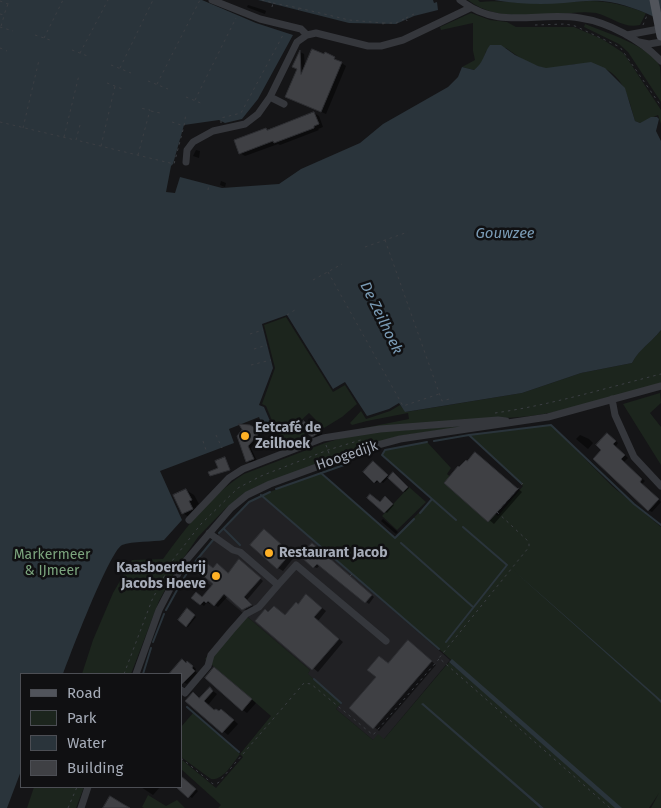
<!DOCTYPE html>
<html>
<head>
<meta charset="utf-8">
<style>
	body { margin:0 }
	#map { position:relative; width:661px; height:808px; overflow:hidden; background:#151517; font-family:"Fira Sans",sans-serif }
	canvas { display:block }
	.legend { position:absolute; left:20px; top:673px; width:162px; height:115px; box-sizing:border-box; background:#101012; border:1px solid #4c4e54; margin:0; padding:6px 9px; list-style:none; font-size:15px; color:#a6acb8 }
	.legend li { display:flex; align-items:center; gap:10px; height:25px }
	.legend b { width:25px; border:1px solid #4c4e54 }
</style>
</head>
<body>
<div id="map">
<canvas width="661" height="808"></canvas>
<ul class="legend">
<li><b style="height:6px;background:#51545b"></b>Road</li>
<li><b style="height:14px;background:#1c251d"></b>Park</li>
<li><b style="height:14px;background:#2a343b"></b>Water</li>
<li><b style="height:14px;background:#3f4044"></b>Building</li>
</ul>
</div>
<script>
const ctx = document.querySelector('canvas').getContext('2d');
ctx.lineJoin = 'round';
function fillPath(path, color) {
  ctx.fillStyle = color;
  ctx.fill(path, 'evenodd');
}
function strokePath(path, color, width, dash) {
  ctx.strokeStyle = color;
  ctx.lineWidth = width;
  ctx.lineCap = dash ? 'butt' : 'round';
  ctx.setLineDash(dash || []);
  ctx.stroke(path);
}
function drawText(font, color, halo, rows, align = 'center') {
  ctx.font = font + ' "Fira Sans",sans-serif';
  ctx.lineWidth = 5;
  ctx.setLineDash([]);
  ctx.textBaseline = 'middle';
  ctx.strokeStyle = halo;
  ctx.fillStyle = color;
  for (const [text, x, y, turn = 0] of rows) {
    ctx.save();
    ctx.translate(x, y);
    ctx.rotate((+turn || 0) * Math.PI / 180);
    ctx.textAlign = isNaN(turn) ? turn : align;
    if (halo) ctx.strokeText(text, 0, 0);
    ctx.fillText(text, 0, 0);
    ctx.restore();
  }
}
const built = new Path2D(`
	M 261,495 L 450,660 L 384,739 L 373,740 L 336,709 L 341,703 L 307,674 L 310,670 L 190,568 L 213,540 L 249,502 Z`);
const green = new Path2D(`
	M 468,0 L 478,0 L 480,2 C 497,0 515,3 533,3 C 552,4 571,1 590,1 C 610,1 628,6 646,13 L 640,25 C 624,29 612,17 596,13 C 584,11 571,13 558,14 C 528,16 492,19 468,0 Z
	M 471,13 L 490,20 L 507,22 L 516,27 L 574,27 L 602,39 L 622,52 L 625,55 L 661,110 L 661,124 L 658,115 L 640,123 L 635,121 C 626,87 619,64 579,64 C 567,64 556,70 544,68 C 530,65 517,56 506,48 L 486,51 L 482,64 L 474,70 L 462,67 L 475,60 L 473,51 L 473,23 L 441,30 L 440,27 Z
	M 585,24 C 604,32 653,47 660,67 C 661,77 661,91 661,102 L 628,52 L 619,44 L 584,27 Z
	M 286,317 L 333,392 L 345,385 L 357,404 L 342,417 L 324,428 L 309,413 L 296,425 L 306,435 L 282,445 L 266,406 L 262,404 L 275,368 L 264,325 Z
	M 661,330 L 661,383 C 610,397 550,419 497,418 L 354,430 L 409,419 L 408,413 L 367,421 L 352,425 L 350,423 L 361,411 L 366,419 L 390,411 L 400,405 L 406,412 L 522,393 L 581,373 L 632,363 C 640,347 651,343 661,330 Z
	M 660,393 L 661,403 L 650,413 L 661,427 L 661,465 L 623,404 Z
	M 484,424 L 398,436 L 265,483 L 244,493 L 225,509 L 198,537 L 178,566 L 159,601 L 131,674 L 82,674 L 93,640 L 113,593 L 132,560 L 163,559 C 186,528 210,495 244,474 L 325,443 L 342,438 L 390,429 L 396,431 Z
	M 551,425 L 612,486 L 661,527 L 661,808 L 651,808 L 659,793 L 649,808 L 544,808 L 422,704 L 540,808 L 218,808 L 221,805 L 181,769 L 181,759 L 216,788 L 243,757 L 240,754 C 233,763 223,781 211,779 L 181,757 L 181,727 L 193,713 L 240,754 L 271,716 L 205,659 L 244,614 L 310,670 L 308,674 L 341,703 L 336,709 L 373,740 L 378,734 L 384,739 L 449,662 L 522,724 L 439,649 L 261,495 L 321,473 L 395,537 L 432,499 L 382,455 L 385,450 L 427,442 L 451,468 L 447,474 L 498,516 L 523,486 L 469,435 Z
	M 409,487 L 426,502 L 397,530 L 382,516 Z
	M 34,787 L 84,787 L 76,808 L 27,808 Z
	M 148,795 L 166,806 L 177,800 L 185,808 L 144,808 L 142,807 Z`);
const water = new Path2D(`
	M 0,0 L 202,0 L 256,23 L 293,35 L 258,99 L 242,119 L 225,123 L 219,120 L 184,125 L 173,164 L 171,166 L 166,192 L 175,193 L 180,177 L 222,188 L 279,184 L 301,169 L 360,143 L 383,124 L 448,87 L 458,77 L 462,67 L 474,70 C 484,62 483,55 490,45 L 501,45 L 515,55 L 538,66 L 546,68 L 591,62 L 605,68 L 625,88 L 635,121 L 640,123 L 651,117 L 657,117 L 659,119 L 656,131 L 661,141 L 661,330 C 651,343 640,348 632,363 L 581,373 L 522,393 L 405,412 L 399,403 L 389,409 L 367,416 L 345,382 L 333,389 L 287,315 L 262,324 L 273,368 L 259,405 L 264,407 L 273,428 L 259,433 L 256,424 L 261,422 L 259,417 L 229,429 L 234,443 L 160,471 L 182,520 L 164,540 C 154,542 132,541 122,545 C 109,552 70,655 63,674 L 21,674 L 21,771 L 7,808 L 0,808 Z
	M 258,0 L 433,0 L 434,3 L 437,2 L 438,10 L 414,16 L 396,24 L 349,23 Z
	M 494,0 L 661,0 L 661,20 C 642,11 623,3 602,1 C 589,0 577,2 564,3 C 541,5 517,4 494,0 Z
	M 513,570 L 661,700 L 661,703 L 655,697 Z
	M 452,659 L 622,808 L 615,808 L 449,662 Z
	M 423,703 L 544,808 L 540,808 L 421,704 Z`);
const shadow = new Path2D(`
	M 248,5 L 264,10 L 266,11 L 265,14 L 249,8 L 247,7 Z
	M 300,52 L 304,54 L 305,68 L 334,58 L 346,66 L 326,114 L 292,99 L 299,69 L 293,66 Z
	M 314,113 L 319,116 L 323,127 L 318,129 L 319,130 L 280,145 L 278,144 L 245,156 L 240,153 L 266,129 L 269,131 Z
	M 196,150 L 200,151 L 199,158 L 193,156 Z
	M 221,181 L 226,183 L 225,187 L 220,185 Z
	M 304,422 L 314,430 L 315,428 L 324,435 L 318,439 L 309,433 Z
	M 250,426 L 259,431 L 261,437 L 251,448 L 257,461 L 251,463 L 247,461 L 238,436 Z
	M 608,434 L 618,443 L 616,446 L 628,458 L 624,462 L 645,481 L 642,484 L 661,502 L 652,512 L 648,510 L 603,450 Z
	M 580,435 L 589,439 L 593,443 L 588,449 L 576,439 Z
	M 476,453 L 522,492 L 494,524 L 446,483 Z
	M 376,464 L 390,478 L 395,475 L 409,488 L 405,492 L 389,477 L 383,483 L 379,480 L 376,483 L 374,482 Z
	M 186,490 L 194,495 L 199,504 L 196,506 L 200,513 L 190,518 L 183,513 Z
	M 368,498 L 380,503 L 387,499 L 394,505 L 387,513 Z
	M 383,519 L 398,532 L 396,534 L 381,521 Z
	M 264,531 L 295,556 L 283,571 L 278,568 Z
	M 315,547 L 374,597 L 369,604 L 320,565 L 317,568 L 314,567 Z
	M 243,563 L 263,581 L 247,600 L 254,607 L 247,611 L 228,596 L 218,607 L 212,603 L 210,604 L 207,602 L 204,606 L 193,598 L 203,598 L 215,584 L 211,568 L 228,574 Z
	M 307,596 L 326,611 L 318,621 L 343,642 L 318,672 L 256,620 L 269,613 L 275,607 L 286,616 Z
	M 189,611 L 196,617 L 188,627 L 186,626 Z
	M 408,642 L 436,665 L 379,731 L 351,708 L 377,677 L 380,657 L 389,664 Z
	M 183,661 L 191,664 L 196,669 L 195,671 L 197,673 L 187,684 L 183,682 L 181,674 L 174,674 L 172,672 Z
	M 215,669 L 256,703 L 247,713 L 243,710 Z
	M 210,689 L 217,694 L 208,705 L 215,711 L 226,713 L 238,724 L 228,735 L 187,701 L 193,694 L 200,698 Z
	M 181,777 L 198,791 L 192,798 L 178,787 L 181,787 Z
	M 141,787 L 160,787 L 153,795 Z`);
const stream = new Path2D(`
	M 469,435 L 521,483
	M 434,441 L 469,435 L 551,425 L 634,504 L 661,525
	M 427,442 L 385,450 L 382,455 L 456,520
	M 321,473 L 395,538 L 414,519
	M 276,489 L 344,465
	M 261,495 L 439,649
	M 420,513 L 432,499
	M 224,529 L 240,545
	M 219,533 L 249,502 L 270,492
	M 401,543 L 473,607
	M 184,578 L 190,568 L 213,540
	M 166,610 L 182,581
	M 153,642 L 164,614
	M 446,642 L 507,565 L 463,527
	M 143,674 L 151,648
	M 314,679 L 341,703
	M 187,707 L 239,752`);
const building = new Path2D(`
	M 312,49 L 324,54 L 325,52 L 335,57 L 334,59 L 342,62 L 321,112 L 285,97 L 297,69 L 292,67 L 300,50 L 301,74 Z
	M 314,112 L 319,124 L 314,126 L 314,128 L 274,143 L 273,141 L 239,154 L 234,140 L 266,128 L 267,130 Z
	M 304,421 L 312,430 L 315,427 L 320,432 L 312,437 L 308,434 L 299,425 Z
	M 239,424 L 250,425 L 255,428 L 258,435 L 248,446 L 254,459 L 246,462 L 237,436 L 242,430 Z
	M 607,433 L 616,441 L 613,444 L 625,455 L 621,459 L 642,479 L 640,482 L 659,499 L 648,511 L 593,459 L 601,450 L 596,445 Z
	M 475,452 L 518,489 L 488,522 L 444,483 L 458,466 L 459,467 L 466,460 L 467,461 Z
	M 225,457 L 230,470 L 210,476 L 208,472 L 218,468 L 215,461 Z
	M 373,461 L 388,475 L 380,483 L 377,480 L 374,483 L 363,472 Z
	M 393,472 L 408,487 L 403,492 L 388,478 Z
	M 186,489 L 192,500 L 189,501 L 193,509 L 182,514 L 173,495 Z
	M 370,494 L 380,502 L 385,496 L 393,504 L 384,513 L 367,498 Z
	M 264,529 L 291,553 L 277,569 L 250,545 Z
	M 312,543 L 372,595 L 365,603 L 317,564 L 313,568 L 300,556 Z
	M 239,559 L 261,578 L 244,597 L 252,605 L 242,610 L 224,594 L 214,606 L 208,601 L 206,603 L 204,601 L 200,605 L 191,598 L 196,592 L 202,597 L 213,584 L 200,573 L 208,564 L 213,568 L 217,563 L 228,573 Z
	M 306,594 L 322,608 L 314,617 L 339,639 L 312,670 L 255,621 L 265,609 L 268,612 L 274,606 L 285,615 L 296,602 L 298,604 Z
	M 187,608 L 195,615 L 186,627 L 178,620 Z
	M 408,640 L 432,661 L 373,729 L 349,708 L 376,677 L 367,670 L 379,656 L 388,663 Z
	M 182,659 L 186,663 L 187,661 L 193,666 L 192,668 L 195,671 L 181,685 L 181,674 L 169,674 Z
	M 214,667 L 252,699 L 242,711 L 205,678 Z
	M 210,687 L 213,691 L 204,701 L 214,710 L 216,709 L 219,711 L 221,709 L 234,720 L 222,733 L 185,701 L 193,692 L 199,698 Z
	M 181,776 L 196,789 L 188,798 L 176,787 L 181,787 Z
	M 110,796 L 123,804 L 130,808 L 103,808 Z`);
const path = new Path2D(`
	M 262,0 L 273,3 L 272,7
	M 0,1 L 8,4 L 10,0
	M 273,3 L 299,8 L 298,12
	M 299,8 L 349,20 L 383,23 L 383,27
	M 0,14 L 4,15 L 8,4
	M 406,18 L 416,13
	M 383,23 L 396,23 L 406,18 L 407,21
	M 535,25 L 565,24 L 575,26 L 620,47 L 661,106
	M 643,25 L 648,13
	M 1,26 L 4,16
	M 0,27 L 13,31
	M 35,35 L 53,41
	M 44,38 L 63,0
	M 0,48 L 7,51
	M 72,50 L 90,57
	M 80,53 L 108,0
	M 111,65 L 131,73
	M 120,68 L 153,0
	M 148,81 L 168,89
	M 107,83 L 125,90
	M 157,84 L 200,0
	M 186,97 L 203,104
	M 195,100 L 236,18
	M 151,111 L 160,113
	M 0,122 L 75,140
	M 172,122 L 184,126 L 186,113
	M 221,123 L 221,118 L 241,113 L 283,35
	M 80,125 L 76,140 L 174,164 L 184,126
	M 23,128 L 39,60
	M 64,137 L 79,75
	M 101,146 L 115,86
	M 138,155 L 150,110 L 140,108
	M 208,190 L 209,184
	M 385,240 L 442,401 L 453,398
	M 365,247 L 408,232
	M 328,272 L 403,406 L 439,394
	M 313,280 L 342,264
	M 287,315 L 298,308
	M 250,334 L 263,330
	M 254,349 L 267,345
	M 251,365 L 271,360
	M 495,413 C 551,405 606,388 661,374
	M 216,435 L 222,448
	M 203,441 L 207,453
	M 326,445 L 330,456
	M 523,483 L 497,512 L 529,542 L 529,547 L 439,658 L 610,808
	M 350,576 L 354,572
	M 124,674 L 152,600 L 172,561 L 201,524 L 238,488 L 261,476 L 328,450 L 364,439
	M 181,758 L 213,784 L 218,783 L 304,683 L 311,684 L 373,735 L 439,659
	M 68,808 L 77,787`);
const minor = new Path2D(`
	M 212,0 L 260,19 L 301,29 L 307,35
	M 460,0 C 500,31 536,11 580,18 C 608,22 641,40 661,61
	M 627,35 L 659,29
	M 639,42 L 649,44 L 661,42
	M 270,97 L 284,104
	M 186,162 L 187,150 L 193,142 L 213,131 L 245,124 L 258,114 L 270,97 L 297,42 L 307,35 L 316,33 L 368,46 L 381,46 L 403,40 L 470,8
	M 612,399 L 615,415 L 634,457 L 661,486
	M 189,520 L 229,478 L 243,469 L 323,438 L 380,429 L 498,420 L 506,421
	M 209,533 L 233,550 L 240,552 L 278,585 L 296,565 L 386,641
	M 136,674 L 159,610 L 183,564 L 231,508 L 247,495 L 270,484 L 374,446 L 400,439 L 548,417 L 661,386
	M 181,690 L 185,693 L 208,666 L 211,655 L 231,631 L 246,614 L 259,607 L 278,585
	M 81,808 L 88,787`);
const major = new Path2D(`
	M 654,0 L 661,36`);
const markers = [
	[245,436,5,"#feb025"],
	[269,553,5,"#feb025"],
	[216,576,5,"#feb025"]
];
const poiNames = [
	["Eetcafé de",255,428],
	["Zeilhoek",255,444],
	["Restaurant Jacob",279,553],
	["Kaasboerderij",206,568,"right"],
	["Jacobs Hoeve",206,584,"right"]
];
const streetNames = [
	["Hoogedijk",347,456,-19]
];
const parkNames = [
	["Markermeer",52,555],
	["& IJmeer",52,571]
];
const waterNames = [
	["Gouwzee",505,234],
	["De Zeilhoek",381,318,64]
];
fillPath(built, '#212124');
fillPath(green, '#1c251d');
fillPath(water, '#2a343b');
fillPath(shadow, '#0007');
strokePath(stream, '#2a343b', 2);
fillPath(building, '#3f4044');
strokePath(building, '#2e2f33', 1);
strokePath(path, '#3b3e43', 1, [2.5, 4]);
strokePath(minor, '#35373c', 7);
strokePath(major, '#51545b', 9);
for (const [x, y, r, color] of markers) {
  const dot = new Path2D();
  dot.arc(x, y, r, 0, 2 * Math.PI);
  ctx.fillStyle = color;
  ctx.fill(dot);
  strokePath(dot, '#101012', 2);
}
drawText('bold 14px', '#a6acb8', '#101012', poiNames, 'left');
drawText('14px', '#a6acb8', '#101012', streetNames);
drawText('14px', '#7ba47d', '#101012', parkNames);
drawText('italic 15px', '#7a9bb5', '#101012', waterNames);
</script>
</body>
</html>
